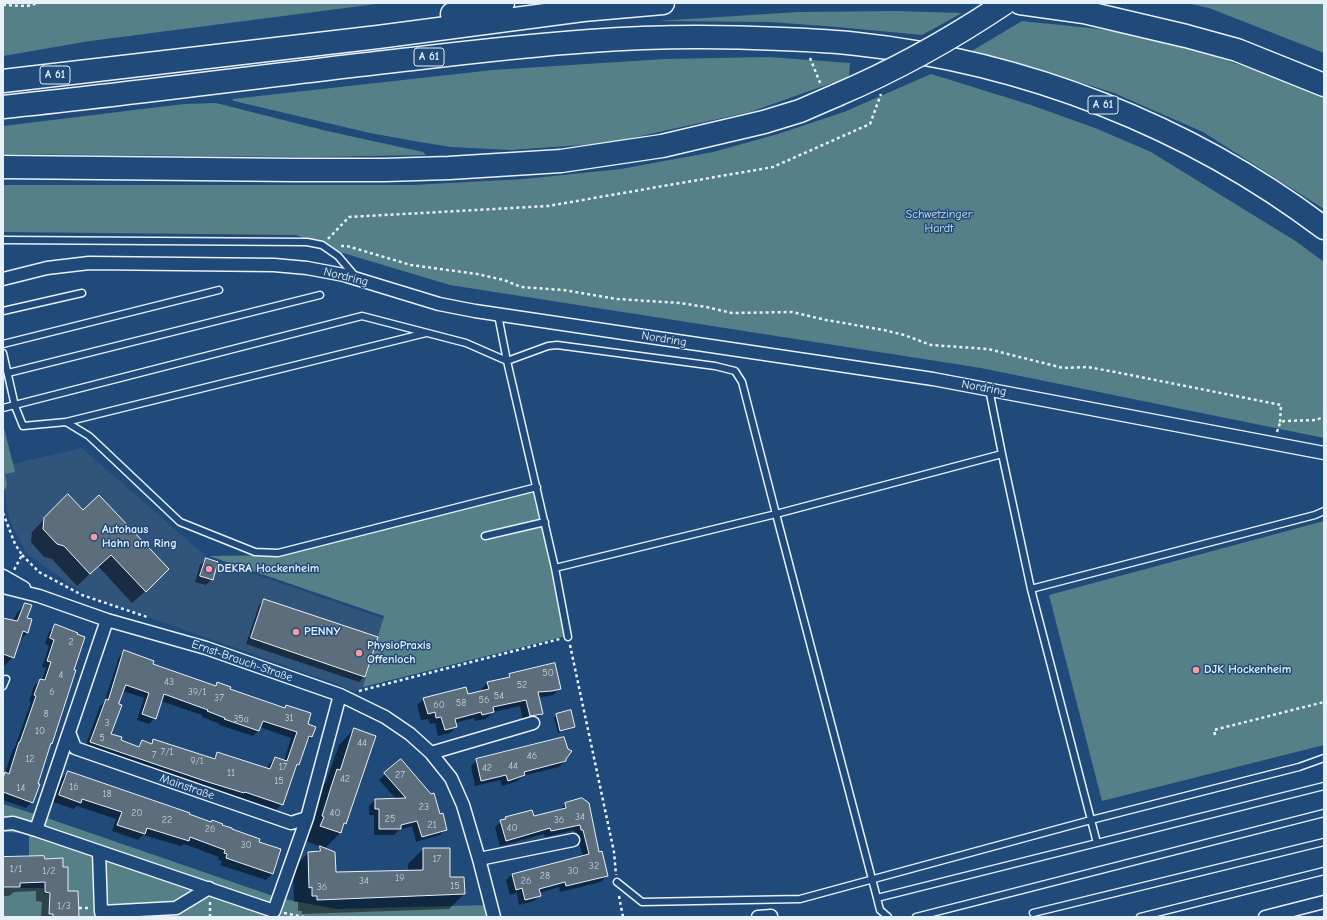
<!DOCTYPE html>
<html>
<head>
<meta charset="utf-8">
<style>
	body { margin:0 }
	#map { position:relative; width:1327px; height:920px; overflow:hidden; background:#1f4a7a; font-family:"Comic Neue",sans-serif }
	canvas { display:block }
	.frame { position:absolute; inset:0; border:4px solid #e8f1f8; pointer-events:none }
</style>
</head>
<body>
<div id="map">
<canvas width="1327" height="920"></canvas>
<div class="frame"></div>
</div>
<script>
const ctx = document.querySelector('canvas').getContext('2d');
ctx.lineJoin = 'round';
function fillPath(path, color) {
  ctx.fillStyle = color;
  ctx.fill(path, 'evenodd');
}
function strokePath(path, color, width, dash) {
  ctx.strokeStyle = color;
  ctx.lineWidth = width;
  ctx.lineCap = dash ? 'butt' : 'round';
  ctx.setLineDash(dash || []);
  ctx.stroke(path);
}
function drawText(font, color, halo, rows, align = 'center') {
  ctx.font = font + ' "Comic Neue",sans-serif';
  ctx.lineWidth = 3;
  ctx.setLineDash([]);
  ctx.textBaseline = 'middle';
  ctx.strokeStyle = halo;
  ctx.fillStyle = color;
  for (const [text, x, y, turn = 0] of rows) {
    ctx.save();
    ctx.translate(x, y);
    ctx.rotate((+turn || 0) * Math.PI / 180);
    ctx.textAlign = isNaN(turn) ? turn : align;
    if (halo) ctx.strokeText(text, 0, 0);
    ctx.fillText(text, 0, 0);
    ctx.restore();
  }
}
const built = new Path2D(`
	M 82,448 L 208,558 L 390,621 L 368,686 L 352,691 L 337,684 L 84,594 L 26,553 L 9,519 L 3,480 L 3,466 Z`);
const green = new Path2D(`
	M 3,3 L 384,3 L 90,41 L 3,56 Z
	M 1186,3 L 1324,3 L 1324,53 L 1209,8 Z
	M 896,11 L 962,13 L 922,35 L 838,27 L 770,22 L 657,21 L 798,12 Z
	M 1022,21 C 1057,25 1093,27 1127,34 C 1195,47 1261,71 1324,98 L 1324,209 L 1203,132 L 1114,93 L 1016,62 L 970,52 Z
	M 769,57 L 850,63 L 849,77 L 750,112 L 609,143 L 511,150 L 451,147 L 414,141 L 370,133 L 234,101 L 232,99 L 493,70 L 665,59 Z
	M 931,74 L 1031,105 L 1095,128 L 1151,152 L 1297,242 L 1324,262 L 1324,438 L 981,368 L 450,285 L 343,253 L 296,235 L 3,232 L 3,185 L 412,185 L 524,179 L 621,169 L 713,152 L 778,134 L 844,112 Z
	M 216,103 L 327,131 L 423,152 L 426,155 L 310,157 L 3,154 L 3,126 L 184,104 Z
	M 3,424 L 15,472 L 5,474 L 7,486 L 3,492 Z
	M 535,490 L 566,636 L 363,687 L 384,616 L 209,556 L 280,555 Z
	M 1324,521 L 1324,745 L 1102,801 L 1049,595 Z
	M 3,804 L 41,816 L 279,898 L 336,909 L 491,905 L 494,917 L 79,917 L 78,892 L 68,891 L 68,867 L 63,867 L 63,858 L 45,859 L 44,856 L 29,857 L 29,833 L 3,832 Z
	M 3,888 L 43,888 L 44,894 L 49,894 L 49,913 L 53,914 L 53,917 L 3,917 Z`);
const shadow = new Path2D(`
	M 68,495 L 156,582 L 132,603 L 98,566 L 77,586 L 52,559 L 44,557 L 31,542 L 32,532 Z
	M 206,559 L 212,579 L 206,585 L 195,582 L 200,565 Z
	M 264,600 L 377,638 L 364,677 L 359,682 L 246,644 L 259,605 Z
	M 25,604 L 28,632 L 18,642 L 13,657 L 4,666 L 3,666 L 3,619 L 13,621 L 17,613 Z
	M 56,626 L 72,670 L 64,705 L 51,743 L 49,745 L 32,802 L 26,808 L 3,800 L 3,772 L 5,773 L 13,749 L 15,747 L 31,702 L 29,702 L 34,686 L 40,680 L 42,680 L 46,668 L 42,667 L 49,646 L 45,644 L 49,632 Z
	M 124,651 L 152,664 L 215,686 L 218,683 L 228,690 L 284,709 L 287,706 L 306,725 L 312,737 L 305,743 L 298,764 L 294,768 L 282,804 L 276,810 L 239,797 L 238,798 L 85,747 L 100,706 L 104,703 L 119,657 ZM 123,691 L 144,698 L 137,720 L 149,724 L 155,718 L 161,701 L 202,715 L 202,717 L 220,724 L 219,725 L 253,736 L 259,730 L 260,727 L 291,738 L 284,761 L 275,758 L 269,764 L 267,769 L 218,753 L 212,759 L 154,740 L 150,744 L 142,742 L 137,747 L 120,741 L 110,734 Z
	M 510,675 L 560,688 L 553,695 L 538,698 L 542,714 L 535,720 L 523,722 L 520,706 L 493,712 L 486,719 L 475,721 L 474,718 L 455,723 L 456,727 L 450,733 L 438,736 L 435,723 L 430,724 L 428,719 L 421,720 L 417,705 L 424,699 L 467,696 L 481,692 L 481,690 L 487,683 L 506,679 Z
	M 557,715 L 574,726 L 571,729 L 558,733 L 554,718 Z
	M 354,729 L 345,823 L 342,827 L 340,833 L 324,849 L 335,873 L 408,872 L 408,864 L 423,849 L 464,894 L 449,909 L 302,914 L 302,911 L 298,911 L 298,902 L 294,902 L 293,868 L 308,853 L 315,852 L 321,847 L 306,841 L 309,832 L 307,832 L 322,786 L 326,782 L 339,745 Z
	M 401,760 L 439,815 L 446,829 L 440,835 L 416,842 L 412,826 L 399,830 L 394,835 L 374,835 L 374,815 L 369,815 L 369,806 L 375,800 L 396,799 L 379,780 Z
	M 477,760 L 565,761 L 559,767 L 522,776 L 518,781 L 502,786 L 500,780 L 475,786 L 471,766 Z
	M 68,772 L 210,823 L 212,821 L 221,826 L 272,874 L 266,880 L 220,865 L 222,861 L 218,860 L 219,857 L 184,844 L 181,846 L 143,835 L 138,840 L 112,831 L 116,819 L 77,806 L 73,809 L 53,802 L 61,779 Z
	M 582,799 L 607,876 L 601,882 L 560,892 L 559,887 L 539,893 L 540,895 L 534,901 L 519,905 L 517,893 L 510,895 L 506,880 L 512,874 L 583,857 L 577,835 L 575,836 L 574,830 L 545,837 L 544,834 L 500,846 L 495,827 L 506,818 L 533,817 L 559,811 L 565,804 Z
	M 3,858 L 44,860 L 62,868 L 67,892 L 78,917 L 41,917 L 42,902 L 36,901 L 36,891 L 14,892 L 9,896 L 3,896 Z`);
const building = new Path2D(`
	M 68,494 L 83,510 L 99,495 L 169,569 L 146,592 L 111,555 L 90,574 L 64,546 L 57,544 L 43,529 L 44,518 Z
	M 206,558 L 218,562 L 213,580 L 200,576 Z
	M 264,599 L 378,637 L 365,677 L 251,638 Z
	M 25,603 L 32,605 L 27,618 L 32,619 L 28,633 L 23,631 L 14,658 L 3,654 L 3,618 L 17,621 Z
	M 55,624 L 78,633 L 77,634 L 85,637 L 74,670 L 76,670 L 52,744 L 51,743 L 38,784 L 40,784 L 33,803 L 3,792 L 3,778 L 5,772 L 9,774 L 19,742 L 20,742 L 36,696 L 34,695 L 40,679 L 45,680 L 51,662 L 47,661 L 54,640 L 50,638 Z
	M 124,650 L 154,661 L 153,664 L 216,686 L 217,682 L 231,687 L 230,689 L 285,708 L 286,705 L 311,713 L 308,724 L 316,727 L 312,737 L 309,736 L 299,765 L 297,764 L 283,805 L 245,792 L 244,793 L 208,782 L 90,742 L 106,699 L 108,700 ZM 126,685 L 149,693 L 142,714 L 156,719 L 164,694 L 208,710 L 207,711 L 225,718 L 224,719 L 259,731 L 263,721 L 297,732 L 287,761 L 275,757 L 270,769 L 217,752 L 215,759 L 153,739 L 152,744 L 142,740 L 139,747 L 121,740 L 122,737 L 111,734 L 122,705 L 119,704 Z
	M 555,663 L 561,689 L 552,691 L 538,692 L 543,714 L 530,716 L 526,700 L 493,707 L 494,712 L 482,715 L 481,712 L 455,719 L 457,727 L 445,730 L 441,717 L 436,718 L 435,712 L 428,714 L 423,698 L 466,687 L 468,694 L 489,689 L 487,682 L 510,677 L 509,674 Z
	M 571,710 L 575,727 L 560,731 L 556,714 Z
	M 354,728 L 376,736 L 346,824 L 344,823 L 341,833 L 320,826 L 324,817 L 322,816 L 332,784 L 337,769 L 340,770 Z
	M 564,737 L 568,749 L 572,751 L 566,759 L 566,761 L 524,772 L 525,775 L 508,781 L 506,775 L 481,781 L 476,759 Z
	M 401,759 L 431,794 L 434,793 L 440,814 L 443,813 L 447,830 L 422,837 L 417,821 L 401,825 L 401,829 L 379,829 L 379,809 L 375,809 L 375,799 L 406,798 L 384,773 Z
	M 68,771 L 190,813 L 189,814 L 211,822 L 212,820 L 223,824 L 222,825 L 232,828 L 232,829 L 260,839 L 259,842 L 281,849 L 273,874 L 226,858 L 227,854 L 224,853 L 225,850 L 190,837 L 189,841 L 147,828 L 145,834 L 117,825 L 122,812 L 82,799 L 81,803 L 59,795 Z
	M 582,798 L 589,803 L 599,852 L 602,851 L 608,876 L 566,886 L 565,882 L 539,889 L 541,896 L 525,900 L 522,888 L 516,890 L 512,874 L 589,854 L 583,830 L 581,830 L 580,825 L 551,831 L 550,828 L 506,841 L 500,820 L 506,819 L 505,817 L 532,810 L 534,816 L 566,808 L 565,803 Z
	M 320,846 L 335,852 L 336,872 L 423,870 L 423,848 L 450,848 L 450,877 L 464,877 L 465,894 L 317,900 L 317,896 L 312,896 L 312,887 L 309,888 L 308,852 L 320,851 Z
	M 44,856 L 45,859 L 63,858 L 63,867 L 68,867 L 68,891 L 78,891 L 79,917 L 53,917 L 53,914 L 49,914 L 50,893 L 45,892 L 45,882 L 20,883 L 20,887 L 3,887 L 3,857 Z`);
const path = new Path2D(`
	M 3,5 L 27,6 L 38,3
	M 810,58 L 821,85
	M 328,239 L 349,217 L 548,206 L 773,167 L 870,124 L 881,94
	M 341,246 L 347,246 L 411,265 L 477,274 L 504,280 L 521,287 L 563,290 L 617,299 L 680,303 L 706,307 L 732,313 L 792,312 L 826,320 L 884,330 L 904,335 L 931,345 L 988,349 L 1063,368 L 1087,367 L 1110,371 L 1281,405 L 1280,423
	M 1277,432 L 1280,423 L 1284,421 L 1317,420 L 1324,416
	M 3,513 L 15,544 L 22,555 L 14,570
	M 22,555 L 39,572 L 82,595 L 147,617
	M 570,645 L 614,852 L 616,875
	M 359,691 L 560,639
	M 1215,735 L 1214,730 L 1324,702
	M 619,896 L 623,917
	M 210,902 L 210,917
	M 79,908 L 90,908
	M 284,913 L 304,917`);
const service = new Path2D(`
	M 3,240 L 307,242 L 322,245 L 338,256 L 355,276
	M 3,311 L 82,293
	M 3,344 L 219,290
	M 3,353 L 15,406 L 23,426 L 66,422 L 426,333
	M 8,373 L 320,295
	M 989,389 L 1002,454 L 1031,589 L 1097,843 L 877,898 L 776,514 L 1002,454
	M 3,408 L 362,316 L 466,343 L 507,361 L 555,568 L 776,514 L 742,382 L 735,371 L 715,366 L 557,345 L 548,346 L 507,361 L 498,315
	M 66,422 L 89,436 L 180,522 L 255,552 L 278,553 L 537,487
	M 485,536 L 545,522
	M 555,568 L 568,637
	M 1031,589 L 1315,515 L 1324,511
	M 3,686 L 6,679
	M 1097,843 L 1324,786
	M 617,882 L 642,902 L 800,899 L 1091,820 L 1299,767 L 1324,758
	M 877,898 L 880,910 L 888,917
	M 1033,913 L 1324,842
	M 916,917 L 1324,813
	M 1140,917 L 1324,871`);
const minor = new Path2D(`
	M 3,279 L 47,268 L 89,263 L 274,265 L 307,268 L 344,275 L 439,304 L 475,311 L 933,379 L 1324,453
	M 3,576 L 24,588
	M 3,587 L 39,596 L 107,620 L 206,648 L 340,695 L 385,717 L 410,734 L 431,753 L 451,778 L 463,805 L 479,859 L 494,917
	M 107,620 L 69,732 L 75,748 L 291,823 L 307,818 L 340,695
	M 431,753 L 533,723
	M 3,824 L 13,823 L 36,830 L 69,732
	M 36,830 L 274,911 L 307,818
	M 99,852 L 101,912 L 176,908 L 209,888
	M 479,859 L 573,840
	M 758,917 L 771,916
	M 1265,917 L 1324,902`);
const motorway = new Path2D(`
	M 1020,3 L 1084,12 L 1186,36 L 1237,50 L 1324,85
	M 452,14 L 503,3
	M 3,81 L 378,37 L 583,10 L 663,3
	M 3,107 C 140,93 276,74 412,59 C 471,52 530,45 590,41 C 654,36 718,36 782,39 C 807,40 832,41 857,44 C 1025,62 1189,126 1324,228
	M 3,167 L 296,170 L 384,170 L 449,168 L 561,161 L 662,146 L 764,122 L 800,111 L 837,95`);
const motorwayBridge = new Path2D(`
	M 837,95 C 898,69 950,40 1005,3`);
const markers = [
	[94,537,4,"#ff9aa2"],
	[209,569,4,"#ff9aa2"],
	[296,632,4,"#ff9aa2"],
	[359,653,4,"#ff9aa2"],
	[1196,670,4,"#ff9aa2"]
];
const numberNames = [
	["2",71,642],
	["50",548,673],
	["4",61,675],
	["43",169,682],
	["52",522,685],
	["6",52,692],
	["39/1",197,692],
	["54",499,696],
	["37",219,698],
	["56",484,700],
	["58",461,703],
	["60",439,705],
	["8",46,714],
	["31",289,718],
	["35a",241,719],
	["3",107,723],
	["10",40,731],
	["5",102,738],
	["44",362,743],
	["7/1",167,752],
	["7",154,755],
	["46",532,756],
	["12",30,759],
	["9/1",197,761],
	["44",513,766],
	["17",283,767],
	["42",487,768],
	["11",231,773],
	["27",400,775],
	["42",345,779],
	["15",279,781],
	["16",74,787],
	["14",21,788],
	["18",107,794],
	["23",424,807],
	["20",137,813],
	["40",335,813],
	["34",580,817],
	["25",390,819],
	["22",167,820],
	["36",559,820],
	["21",432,825],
	["40",512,828],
	["26",210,829],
	["30",246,845],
	["17",437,859],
	["32",594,866],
	["1/1",16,869],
	["1/2",49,871],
	["30",573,871],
	["28",545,876],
	["19",400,878],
	["34",364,881],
	["26",526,881],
	["15",455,886],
	["36",322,887],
	["1/3",64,906]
];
const shields = [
	[429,57,30],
	[55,75,30],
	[1103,105,30]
];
const shieldNames = [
	["A 61",429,57],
	["A 61",55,75],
	["A 61",1103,105]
];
const parkNames = [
	["Schwetzinger",939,215],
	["Hardt",939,229]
];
const streetNames = [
	["Nordring",346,277,14],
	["Nordring",664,339,9],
	["Nordring",984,388,10],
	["Ernst-Brauch-Straße",242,661,19],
	["Mainstraße",187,787,19]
];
const poiNames = [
	["Autohaus",102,530],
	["Hahn am Ring",102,544],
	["DEKRA Hockenheim",217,569],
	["PENNY",304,632],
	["PhysioPraxis",367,646],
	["Offenloch",367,660],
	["DJK Hockenheim",1204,670]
];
fillPath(built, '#31547b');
fillPath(green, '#558088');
fillPath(shadow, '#0007');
fillPath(building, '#5c6d7c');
strokePath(building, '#e8f1f8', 1);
strokePath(service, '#e8f1f8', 9);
strokePath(minor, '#e8f1f8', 15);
strokePath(motorway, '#e8f1f8', 25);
strokePath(path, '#e8f1f8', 2.5, [3, 3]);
strokePath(service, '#1f4a7a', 6);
strokePath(minor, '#1f4a7a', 12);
strokePath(motorway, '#1f4a7a', 22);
strokePath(motorwayBridge, '#e8f1f8', 25, []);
strokePath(motorwayBridge, '#1f4a7a', 22);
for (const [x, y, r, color] of markers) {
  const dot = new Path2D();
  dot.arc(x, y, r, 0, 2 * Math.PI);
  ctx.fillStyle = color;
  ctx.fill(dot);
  strokePath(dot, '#1f4a7a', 1.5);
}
drawText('10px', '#c5d0d9', null, numberNames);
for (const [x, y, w] of shields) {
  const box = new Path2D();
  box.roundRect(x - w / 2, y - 9, w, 18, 3);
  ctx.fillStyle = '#1f4a7a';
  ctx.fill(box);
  strokePath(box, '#e8f1f8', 1);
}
drawText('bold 11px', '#e8f1f8', null, shieldNames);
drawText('12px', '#d2e0e7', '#1f4a7a', parkNames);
drawText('12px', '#e8f1f8', '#1f4a7a', streetNames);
drawText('bold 12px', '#e8f1f8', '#1f4a7a', poiNames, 'left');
</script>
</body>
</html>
